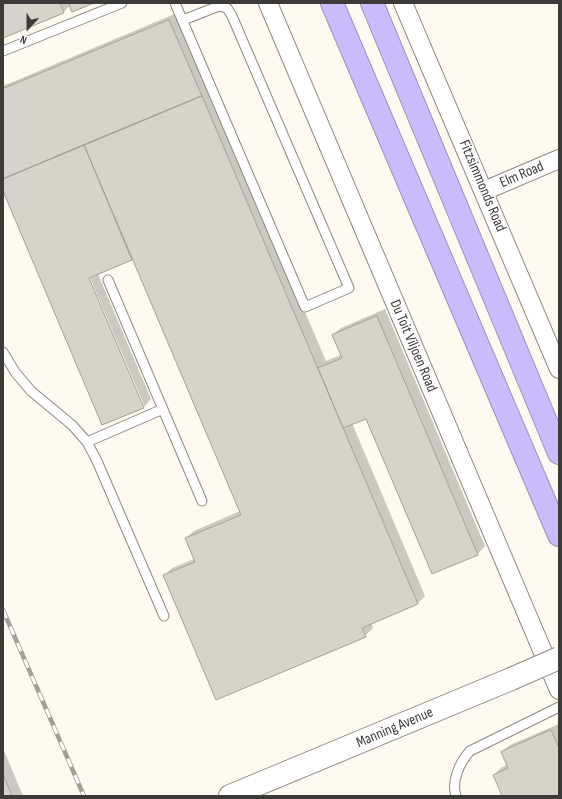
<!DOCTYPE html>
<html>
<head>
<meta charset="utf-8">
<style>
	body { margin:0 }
	#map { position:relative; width:562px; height:799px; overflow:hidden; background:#fefaf2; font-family:"Sofia Sans Condensed",sans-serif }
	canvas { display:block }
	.frame { position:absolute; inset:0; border:4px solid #3d3b39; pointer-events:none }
	.north { position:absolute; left:8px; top:8px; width:40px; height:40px; -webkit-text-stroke:3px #fff; paint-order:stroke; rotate:201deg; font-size:11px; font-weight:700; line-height:16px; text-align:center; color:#3d3b39 }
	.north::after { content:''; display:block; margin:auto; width:14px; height:18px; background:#3d3b39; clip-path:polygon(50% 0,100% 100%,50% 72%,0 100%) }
</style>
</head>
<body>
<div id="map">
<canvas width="562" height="799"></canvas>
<div class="frame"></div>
<div class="north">N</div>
</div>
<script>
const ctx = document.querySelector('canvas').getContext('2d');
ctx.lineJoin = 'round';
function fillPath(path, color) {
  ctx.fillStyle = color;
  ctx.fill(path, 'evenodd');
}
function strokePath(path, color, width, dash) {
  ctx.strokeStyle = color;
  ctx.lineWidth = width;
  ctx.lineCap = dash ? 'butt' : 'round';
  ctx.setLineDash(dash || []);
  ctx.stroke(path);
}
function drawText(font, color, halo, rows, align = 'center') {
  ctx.font = font + ' "Sofia Sans Condensed",sans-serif';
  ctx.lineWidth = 3.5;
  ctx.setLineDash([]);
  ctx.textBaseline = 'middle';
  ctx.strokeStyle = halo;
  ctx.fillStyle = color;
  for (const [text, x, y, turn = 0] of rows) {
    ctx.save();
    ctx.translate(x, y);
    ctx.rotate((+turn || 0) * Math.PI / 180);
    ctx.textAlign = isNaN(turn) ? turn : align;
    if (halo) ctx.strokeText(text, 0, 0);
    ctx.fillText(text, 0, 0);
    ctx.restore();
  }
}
const shadow = new Path2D(`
	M 3,3 L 91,3 L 70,5 L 64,12 L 3,37 Z
	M 177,13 L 326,361 L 341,355 L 333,335 L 341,328 L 385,309 L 485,546 L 478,554 L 432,573 L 366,418 L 352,423 L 425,596 L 418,603 L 371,623 L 373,628 L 365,636 L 164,576 L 172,568 L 194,559 L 186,538 L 194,531 L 240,511 L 133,259 L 98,274 L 151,399 L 144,407 L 103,424 L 3,189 L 3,86 ZM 88,273 L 144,405 L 142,405 L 86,274 Z
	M 559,724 L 559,796 L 504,796 L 494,775 L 502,767 L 507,765 L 502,752 L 510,745 Z
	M 3,748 L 23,796 L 3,796 Z`);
const building = new Path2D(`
	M 3,3 L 60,3 L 64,13 L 3,38 Z
	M 69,3 L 94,3 L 72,12 Z
	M 169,20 L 202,96 L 3,179 L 3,89 Z
	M 202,96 L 418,604 L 362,628 L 366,637 L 216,700 L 163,575 L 195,562 L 185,538 L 241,515 L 84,145 Z
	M 84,145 L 132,260 L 89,278 L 144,408 L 102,425 L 3,191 L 3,179 Z
	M 377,316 L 478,555 L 432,574 L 366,419 L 343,428 L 318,368 L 342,358 L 332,335 Z
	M 551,730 L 559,748 L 559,796 L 502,796 L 493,775 L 508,768 L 501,752 Z
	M 3,774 L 12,796 L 3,796 Z`);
const service = new Path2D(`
	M 175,3 L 305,307 L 349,288 L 232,16 L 227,8 L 219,6 L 183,20
	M 3,51 L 122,3
	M 108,280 L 202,501
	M 3,352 L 15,372 L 31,391 L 72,425 L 87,442 L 97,461 L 164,616
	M 87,442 L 163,409
	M 456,796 C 451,781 460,762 470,751 L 559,707`);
const minor = new Path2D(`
	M 268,3 L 559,690
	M 403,3 L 559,369
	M 484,191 L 559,159`);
const tertiary = new Path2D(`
	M 230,796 L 511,679`);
const motorway = new Path2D(`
	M 332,3 L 559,535
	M 372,3 L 559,453`);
const rail = new Path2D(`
	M 3,610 L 84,796`);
const tertiaryBridge = new Path2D(`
	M 511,679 L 559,658`);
const streetNames = [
	["Elm Road",522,175,-23],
	["Fitzsimmonds Road",482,186,67],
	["Du Toit Viljoen Road",413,346,67],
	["Manning Avenue",395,728,-23]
];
fillPath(shadow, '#0003');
fillPath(building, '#d7d3cc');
strokePath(building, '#a39f98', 1);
strokePath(service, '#8c8882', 11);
strokePath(minor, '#8c8882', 20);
strokePath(tertiary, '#8c8882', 24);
strokePath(motorway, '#9b8fb8', 24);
strokePath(service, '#fff', 9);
strokePath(minor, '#fff', 18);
strokePath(tertiary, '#fff', 22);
strokePath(motorway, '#cdbcfd', 22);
strokePath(rail, '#a29f9a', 4.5);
strokePath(rail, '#fff', 3, [9]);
strokePath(tertiaryBridge, '#8c8882', 24, []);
strokePath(tertiaryBridge, '#fff', 22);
drawText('15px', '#3d3b39', '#fff', streetNames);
</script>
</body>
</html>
